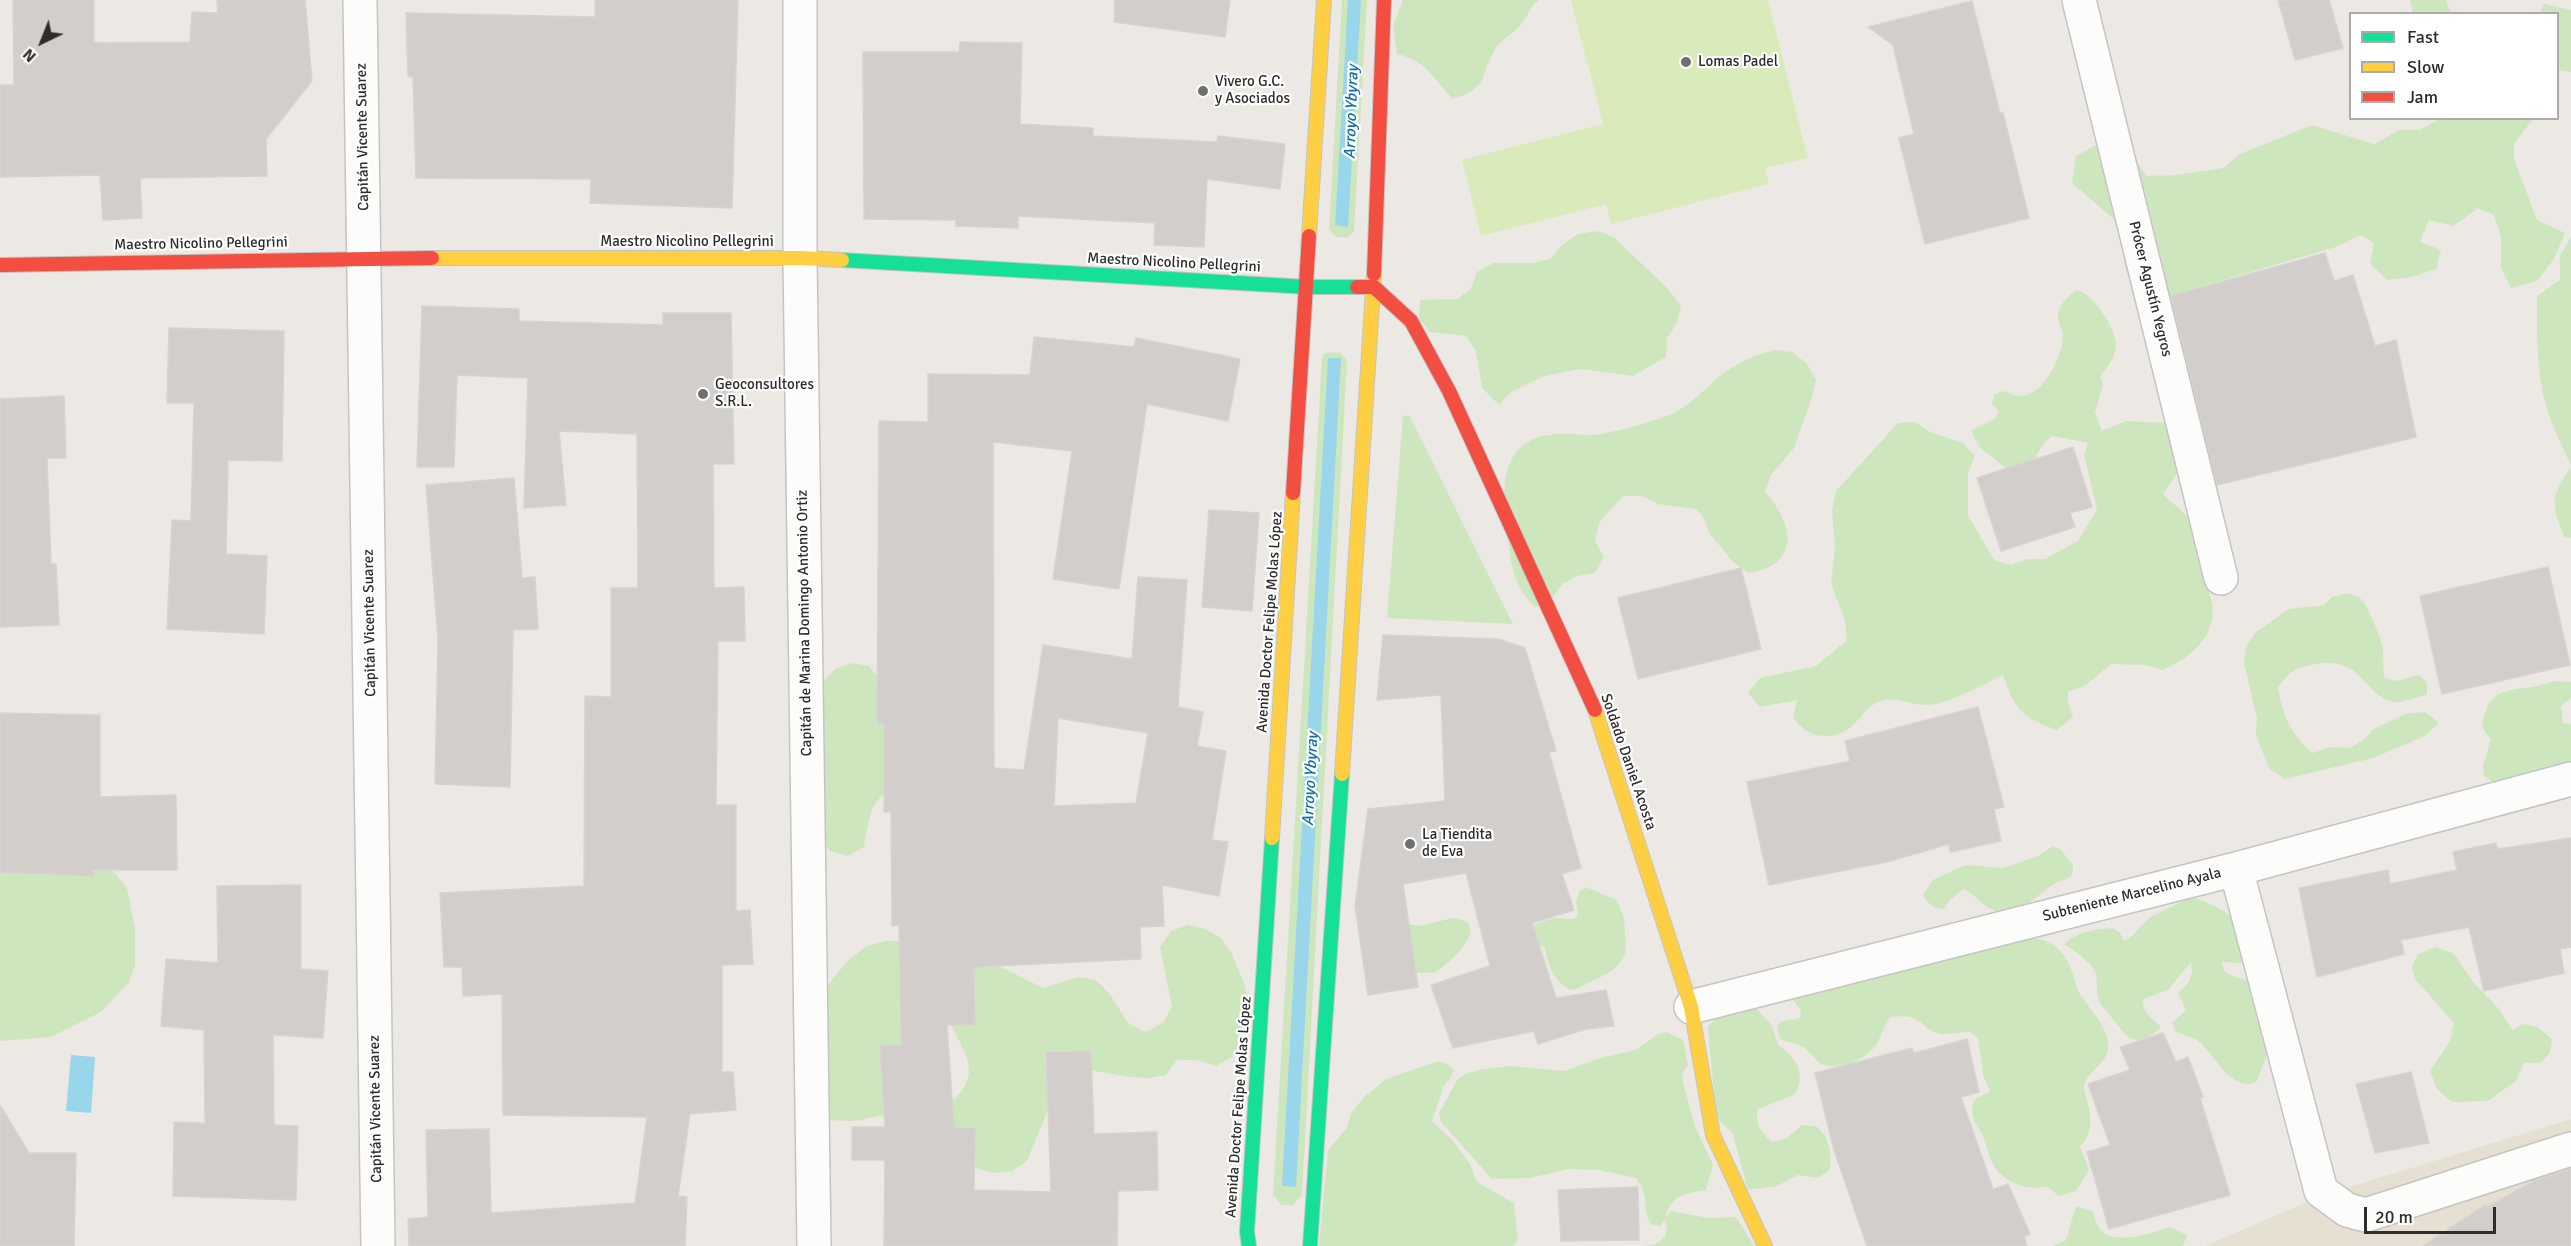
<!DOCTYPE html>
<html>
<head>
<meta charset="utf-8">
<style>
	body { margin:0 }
	#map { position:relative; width:2571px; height:1246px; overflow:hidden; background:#ece8e4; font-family:Signika,sans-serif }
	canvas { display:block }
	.legend { position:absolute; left:2349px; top:12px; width:210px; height:108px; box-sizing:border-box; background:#fff; border:2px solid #ababab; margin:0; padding:8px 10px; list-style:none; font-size:18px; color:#2e2e2e }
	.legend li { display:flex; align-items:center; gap:12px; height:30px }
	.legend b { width:30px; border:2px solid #ababab }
	.north { position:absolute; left:12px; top:12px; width:60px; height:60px; -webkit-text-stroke:4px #fff; paint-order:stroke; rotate:223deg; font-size:16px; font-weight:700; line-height:24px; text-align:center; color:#2e2e2e }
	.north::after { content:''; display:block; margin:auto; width:21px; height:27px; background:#2e2e2e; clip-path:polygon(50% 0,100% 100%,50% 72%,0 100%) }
	.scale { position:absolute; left:2364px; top:1207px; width:132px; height:27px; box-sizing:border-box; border:3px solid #2e2e2e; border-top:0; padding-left:8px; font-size:18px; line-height:21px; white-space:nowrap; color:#2e2e2e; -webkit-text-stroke:4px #fff; paint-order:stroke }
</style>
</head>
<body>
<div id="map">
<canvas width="2571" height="1246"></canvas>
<ul class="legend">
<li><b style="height:8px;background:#16e098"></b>Fast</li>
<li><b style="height:8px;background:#ffcf43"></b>Slow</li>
<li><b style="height:8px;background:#f24e42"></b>Jam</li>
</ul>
<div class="north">N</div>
<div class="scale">20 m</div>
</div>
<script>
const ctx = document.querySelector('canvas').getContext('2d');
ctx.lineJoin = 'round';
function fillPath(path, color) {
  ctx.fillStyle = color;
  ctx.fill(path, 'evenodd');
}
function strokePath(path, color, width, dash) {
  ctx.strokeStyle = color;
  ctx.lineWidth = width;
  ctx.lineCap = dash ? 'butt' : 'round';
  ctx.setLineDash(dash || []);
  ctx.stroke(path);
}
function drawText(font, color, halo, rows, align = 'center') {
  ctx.font = font + ' Signika,sans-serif';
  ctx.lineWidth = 4.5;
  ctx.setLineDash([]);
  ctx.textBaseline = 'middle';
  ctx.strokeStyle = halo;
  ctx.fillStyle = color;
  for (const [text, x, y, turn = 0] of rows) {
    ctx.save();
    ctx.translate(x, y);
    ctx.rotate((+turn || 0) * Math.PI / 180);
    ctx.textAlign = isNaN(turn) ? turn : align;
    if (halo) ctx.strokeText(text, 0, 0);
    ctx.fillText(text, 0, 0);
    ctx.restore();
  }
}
const education = new Path2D(`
	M 2571,1119 L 2571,1246 L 2205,1246 L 2323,1195 Z`);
const green = new Path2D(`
	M 1342,0 L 1367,0 L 1354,232 L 1347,238 L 1336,237 L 1329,229 Z
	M 1403,0 L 1539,0 C 1530,7 1529,13 1523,22 C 1516,33 1502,38 1496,48 C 1478,76 1492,86 1453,99 C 1432,78 1428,62 1397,54 L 1393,26 Z
	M 2410,0 L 2446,0 L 2451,13 L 2413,13 Z
	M 2544,4 L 2571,10 L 2571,72 L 2558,70 L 2558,14 L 2540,13 Z
	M 2440,119 L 2533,119 L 2514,144 L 2514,159 L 2537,220 L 2565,233 L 2554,259 L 2537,281 L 2511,288 L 2501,268 L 2501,237 L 2494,215 L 2478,208 L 2453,226 L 2429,220 L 2420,242 L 2441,250 L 2436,269 L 2412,277 L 2387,280 L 2370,264 L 2374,243 L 2361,235 L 2339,246 L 2166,297 L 2127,275 L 2117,222 L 2072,183 L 2076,156 L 2096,145 L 2122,138 L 2146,176 L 2177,175 L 2223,168 L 2240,154 L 2312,125 L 2374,144 L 2399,130 L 2420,130 Z
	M 1598,231 L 1615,238 L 1669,290 L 1681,306 L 1677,323 L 1667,338 L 1666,357 L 1633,376 L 1580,369 L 1544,376 L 1511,392 L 1499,405 L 1482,388 L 1476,351 L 1466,336 L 1430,332 L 1419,319 L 1420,300 L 1458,299 L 1471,288 L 1477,272 L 1493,263 L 1533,263 L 1550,259 L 1562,245 L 1578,234 Z
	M 2571,236 L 2571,466 C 2563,447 2552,427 2546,406 C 2536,370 2537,333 2537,296 L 2560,280 L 2560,256 Z
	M 2078,290 C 2096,298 2121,333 2115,352 C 2113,361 2105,369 2100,377 L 2103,385 L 2095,412 L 2102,431 L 2126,421 L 2165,423 L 2179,448 L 2182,466 L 2163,494 C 2174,505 2194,519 2199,535 C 2202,546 2199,560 2202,572 C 2204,582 2210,592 2212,602 C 2218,636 2190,658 2163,670 L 2145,665 L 2111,664 L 2086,685 L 2068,692 L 2068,702 L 2073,717 L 2057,730 C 2022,718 2015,710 2003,675 C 1984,684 1954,701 1935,704 C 1917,708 1902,698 1885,700 C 1860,704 1860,734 1828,736 C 1811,737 1804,730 1793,718 L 1797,700 L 1760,707 L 1748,693 L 1760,678 L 1816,666 L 1847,640 L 1845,620 L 1831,584 L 1835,547 L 1832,510 L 1836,491 L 1898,423 L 1915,422 L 1930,432 L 1963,443 L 1975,456 L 1968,473 L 1968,515 L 1994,560 L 2011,565 L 2027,559 L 2045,559 L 2078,541 L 2097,510 L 2084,454 L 2088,443 L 2053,436 C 2043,442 2036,454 2033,465 L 2007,469 L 1979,447 L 1971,430 L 1995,419 L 1999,411 L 1992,404 L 1994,395 L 2002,391 C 2007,392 2014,396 2020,396 C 2043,397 2062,356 2063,337 C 2063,329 2057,322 2058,314 C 2060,304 2069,294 2078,290 Z
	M 1775,350 L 1793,352 L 1807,364 L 1816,380 L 1812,397 L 1794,448 L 1771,475 L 1765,492 C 1794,524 1801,564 1749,573 L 1733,562 L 1710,534 L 1702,515 L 1695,509 L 1658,504 L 1641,496 L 1623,496 L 1599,523 L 1595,541 L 1604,557 L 1595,573 L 1577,576 L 1561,585 L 1552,600 L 1535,607 C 1509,581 1511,557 1506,523 C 1501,480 1504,438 1556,434 C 1568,433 1580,435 1592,435 C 1610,434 1650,422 1667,416 C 1691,407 1706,386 1725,372 C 1741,361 1757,354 1775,350 Z
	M 1330,352 L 1341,353 L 1347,361 L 1302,1195 L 1292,1206 L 1281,1205 L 1273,1195 L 1322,359 L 1324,354 Z
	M 1409,415 L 1417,431 L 1513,624 L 1387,618 L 1403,416 Z
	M 2571,467 L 2571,538 L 2565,538 C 2551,504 2550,497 2571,467 Z
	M 2342,594 C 2348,594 2355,594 2360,598 C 2368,606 2382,639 2383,650 C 2384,660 2382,668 2385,678 L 2397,681 L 2418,675 L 2427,682 L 2427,695 C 2418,696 2404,703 2395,702 C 2363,698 2365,653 2311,665 C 2293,669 2288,673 2278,688 C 2282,714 2292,737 2313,753 L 2331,747 L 2350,748 L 2365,739 L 2372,730 L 2405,714 L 2425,712 L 2439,723 L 2425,736 L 2373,758 L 2285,779 L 2269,768 L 2256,735 L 2257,718 L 2244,663 L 2246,646 L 2256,632 L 2289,609 L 2324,605 L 2332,597 Z
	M 852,663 L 869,666 L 891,694 L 910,775 C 871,802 872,801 864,847 L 847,856 L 830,851 L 817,835 L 811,762 L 824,721 L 822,683 L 835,669 Z
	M 2557,681 L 2571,682 L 2571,698 L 2561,706 L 2563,723 L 2571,724 L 2571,787 L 2492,781 L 2484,776 L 2483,766 L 2491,739 L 2485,732 L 2482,724 C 2488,696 2498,691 2524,688 C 2535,687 2546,683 2557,681 Z
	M 2053,846 L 2061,850 L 2073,865 C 2073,868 2073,871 2072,874 C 2069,880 2061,880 2056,883 C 2037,894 2018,919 1993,910 C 1981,906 1975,893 1963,889 L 1949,901 L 1944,909 C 1933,909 1929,904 1923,895 L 1933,880 L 1958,868 L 1967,865 L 2003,868 L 2038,856 Z
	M 0,850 L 105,861 L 127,888 L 135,929 L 135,965 L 129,982 L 101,1012 L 51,1037 L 0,1041 Z
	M 1586,887 L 1617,900 L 1624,918 L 1626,952 C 1615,973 1608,973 1588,983 C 1581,986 1579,990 1570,990 C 1555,982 1547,964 1545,948 L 1537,945 L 1522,929 L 1553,918 L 1574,919 L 1578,915 L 1576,901 L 1579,892 Z
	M 2192,897 C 2209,902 2237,915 2243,932 C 2245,940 2246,949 2247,957 L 2241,963 L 2222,962 L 2224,971 L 2232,976 L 2248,980 L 2257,1010 L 2256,1020 C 2278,1037 2265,1061 2256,1082 C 2232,1092 2216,1058 2201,1043 C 2195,1038 2183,1035 2175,1031 L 2172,1023 L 2186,1010 L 2178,993 C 2189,983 2194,978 2191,962 L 2168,990 L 2143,999 C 2142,1014 2152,1017 2161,1027 C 2135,1050 2129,1040 2111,1017 C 2106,1011 2100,1006 2098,998 C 2095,988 2100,977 2092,967 C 2085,958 2073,950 2064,944 C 2076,932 2096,929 2113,928 L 2120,933 L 2124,941 L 2131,937 L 2150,917 Z
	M 1452,918 C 1496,921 1450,964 1434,973 L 1411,973 L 1407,924 L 1421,926 Z
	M 1188,925 L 1206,929 L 1221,938 L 1232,954 L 1245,986 L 1248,1005 L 1241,1041 L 1232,1057 L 1216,1066 L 1197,1060 L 1177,1060 L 1166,1075 L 1150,1078 L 1130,1077 L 1076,1068 L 1048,1110 L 1027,1161 L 1012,1171 L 993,1173 L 976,1168 L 947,1143 L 894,1113 L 855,1121 L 816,1120 L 824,990 L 849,959 L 867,946 L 886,941 L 903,941 L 947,1105 C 982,1078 969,1060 951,1025 L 956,1008 L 950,989 L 981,957 L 1043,988 L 1078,977 L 1096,980 L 1109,993 L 1129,1024 L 1145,1032 L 1163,1023 L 1172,1007 L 1160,947 L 1171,931 Z
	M 2032,938 C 2045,940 2054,943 2063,954 C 2071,964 2073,976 2077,988 C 2086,1008 2110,1026 2108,1048 C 2107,1065 2086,1071 2084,1087 C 2084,1090 2086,1096 2087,1100 C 2092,1118 2093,1133 2080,1147 L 2089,1170 L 2076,1191 L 2059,1196 L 2046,1186 C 2030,1192 2006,1183 1996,1169 C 1989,1159 1987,1145 1982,1134 C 1975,1121 1969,1116 1974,1100 L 1990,1091 L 1983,1075 L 1978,1038 L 1970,1032 C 1961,1032 1950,1035 1941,1034 C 1920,1030 1924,1012 1891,1017 C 1884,1025 1882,1035 1876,1045 C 1865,1060 1840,1071 1822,1064 C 1813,1060 1810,1050 1801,1046 C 1787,1039 1779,1047 1777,1025 L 1783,1021 L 1800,1018 L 1801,1011 L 1791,997 Z
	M 2435,947 L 2453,953 L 2474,983 L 2498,1008 L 2513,1031 L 2522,1024 L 2537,1027 L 2552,1039 L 2550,1053 L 2540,1063 L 2524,1063 L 2516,1081 L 2488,1101 L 2451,1102 L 2437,1089 L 2430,1071 L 2450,1041 L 2454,1023 L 2415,979 L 2412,967 L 2418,954 Z
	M 1754,1005 L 1772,1026 L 1778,1045 C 1795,1057 1808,1073 1794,1095 L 1758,1109 C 1754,1122 1762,1136 1774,1142 L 1787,1138 L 1802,1125 L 1816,1126 C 1830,1138 1833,1154 1829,1171 L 1817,1178 L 1798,1175 L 1777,1186 L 1748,1190 L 1733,1134 L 1716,1117 L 1708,1027 L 1721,1012 Z
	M 1667,1032 L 1683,1040 L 1688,1065 L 1682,1073 L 1683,1083 L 1695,1126 L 1713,1165 L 1706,1190 C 1686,1194 1670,1194 1666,1217 L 1671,1211 L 1708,1218 L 1736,1217 L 1754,1246 L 1643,1246 C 1659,1245 1672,1237 1665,1220 L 1660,1226 L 1651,1224 C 1641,1207 1651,1197 1636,1178 L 1599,1170 L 1569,1169 L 1530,1178 L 1492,1179 L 1441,1122 L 1439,1113 L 1457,1080 L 1465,1074 L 1483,1069 L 1511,1066 L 1565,1071 L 1600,1058 L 1636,1050 L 1658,1034 Z
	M 1438,1061 L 1447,1064 L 1454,1070 L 1450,1079 L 1444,1085 L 1432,1121 L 1453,1141 L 1470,1164 L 1477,1182 L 1514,1203 L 1518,1239 L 1513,1246 L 1319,1246 L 1328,1150 L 1346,1129 L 1352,1112 L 1364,1097 L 1386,1079 Z
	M 2076,1206 L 2093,1212 C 2095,1218 2097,1226 2101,1230 C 2117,1246 2151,1233 2170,1227 L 2187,1235 L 2183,1246 L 2053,1246 L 2066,1240 Z`);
const pitch = new Path2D(`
	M 1571,0 L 1768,0 L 1808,158 L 1765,168 L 1769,184 L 1611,224 L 1606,204 L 1481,236 L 1462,160 L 1603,124 Z`);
const water = new Path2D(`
	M 1348,0 L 1361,0 L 1348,227 L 1335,225 Z
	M 1328,358 L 1341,358 L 1296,1187 L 1282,1186 Z
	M 71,1055 L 95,1057 L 91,1113 L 66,1111 Z`);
const building = new Path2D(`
	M 13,0 L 94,0 L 94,43 L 190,42 L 192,12 L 218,13 L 217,0 L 305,0 L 312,81 L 266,139 L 267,176 L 140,178 L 142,218 L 103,220 L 100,175 L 0,177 L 0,85 L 14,85 Z
	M 595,0 L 738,0 L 732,208 L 590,203 L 591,179 L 416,178 L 413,77 L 408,77 L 406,13 L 595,17 Z
	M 1115,0 L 1230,0 L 1225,37 L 1114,22 Z
	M 2278,0 L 2329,0 L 2343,48 L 2295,60 Z
	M 1972,1 L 2000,113 L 2003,113 L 2029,218 L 1925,244 L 1899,138 L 1914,134 L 1893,45 L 1868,27 Z
	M 960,42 L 1022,43 L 1020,124 L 1093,128 L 1093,136 L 1217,142 L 1218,136 L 1285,144 L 1280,189 L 1207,179 L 1204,247 L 1154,245 L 1155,223 L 1018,216 L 1018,228 L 956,226 L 956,220 L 864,219 L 863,52 L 959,52 Z
	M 2325,253 L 2334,281 L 2353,275 L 2375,346 L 2396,340 L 2416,437 L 2217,485 L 2171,296 Z
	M 422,306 L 519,309 L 519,321 L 663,325 L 663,313 L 731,313 L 734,464 L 713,464 L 714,588 L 744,587 L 745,641 L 718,641 L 716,805 L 736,805 L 736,911 L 750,910 L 753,964 L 722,965 L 722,1072 L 733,1072 L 736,1110 L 690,1114 L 678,1196 L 687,1197 L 685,1246 L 409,1246 L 408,1219 L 428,1217 L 426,1130 L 489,1129 L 491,1213 L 635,1203 L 647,1117 L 503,1115 L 502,994 L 463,996 L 462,967 L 444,967 L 440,893 L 584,886 L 585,696 L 611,697 L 611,588 L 638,588 L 637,434 L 559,431 L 566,505 L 524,508 L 528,378 L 457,375 L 454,467 L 417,467 Z
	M 169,328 L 284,331 L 282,461 L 228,460 L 226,554 L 267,556 L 264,634 L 167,629 L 172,520 L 191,521 L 194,403 L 167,403 Z
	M 1034,337 L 1134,347 L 1136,338 L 1240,359 L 1228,421 L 1147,404 L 1119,589 L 1053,579 L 1072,451 L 993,442 L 994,768 L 1024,770 L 1043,645 L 1132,659 L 1138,577 L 1187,580 L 1178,707 L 1203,712 L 1197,746 L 1226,751 L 1212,840 L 1228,842 L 1219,896 L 1162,885 L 1164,926 L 1140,927 L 1141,959 L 974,967 L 975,1025 L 947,1025 L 954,1128 L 975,1128 L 974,1190 L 1051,1192 L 1046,1052 L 1091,1051 L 1094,1134 L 1157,1132 L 1158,1190 L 1118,1191 L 1117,1246 L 884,1246 L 885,1160 L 852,1160 L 852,1127 L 885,1127 L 880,1046 L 901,1045 L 899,925 L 892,926 L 891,812 L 884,812 L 884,724 L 877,724 L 879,421 L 928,422 L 928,374 L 1030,375 ZM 1058,718 L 1148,733 L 1136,803 L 1054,806 Z
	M 64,396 L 66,458 L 47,458 L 51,564 L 56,564 L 59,625 L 0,627 L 0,399 Z
	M 2073,447 L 2092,507 L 2070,513 L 2075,527 L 2001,551 L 1977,478 Z
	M 514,478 L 522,578 L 535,577 L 538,629 L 513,630 L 510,787 L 435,784 L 438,640 L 426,485 Z
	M 1209,510 L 1259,513 L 1252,611 L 1202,607 Z
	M 2548,567 L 2570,665 L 2442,694 L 2420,596 Z
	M 1741,568 L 1761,649 L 1638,679 L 1618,598 Z
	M 1383,635 L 1498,639 L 1525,648 L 1556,751 L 1549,752 L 1581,868 L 1562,874 L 1574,910 L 1532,923 L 1556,998 L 1606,990 L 1614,1026 L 1586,1029 L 1538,1044 L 1534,1031 L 1453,1048 L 1431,985 L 1490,966 L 1466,873 L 1403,884 L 1418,987 L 1368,995 L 1355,906 L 1368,809 L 1445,801 L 1441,695 L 1377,700 Z
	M 1978,707 L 2004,807 L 1994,809 L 2001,841 L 1950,852 L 1949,844 L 1887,862 L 1769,885 L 1747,782 L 1850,761 L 1845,741 Z
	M 0,713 L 100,715 L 100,797 L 176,795 L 177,870 L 93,870 L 93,876 L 0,872 Z
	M 2571,838 L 2571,947 L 2560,949 L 2564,973 L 2484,991 L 2469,927 L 2401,940 L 2404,954 L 2317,977 L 2299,888 L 2388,870 L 2390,884 L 2457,870 L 2453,852 L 2496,843 L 2498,849 Z
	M 301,885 L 301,969 L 328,971 L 323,1038 L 273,1035 L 274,1125 L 298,1126 L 296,1200 L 173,1196 L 174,1122 L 205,1123 L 204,1030 L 161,1026 L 166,959 L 218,963 L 217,886 Z
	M 2163,1033 L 2176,1062 L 2188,1057 L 2203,1097 L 2200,1098 L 2230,1195 L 2109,1229 L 2087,1152 L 2110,1145 L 2088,1084 L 2130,1070 L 2120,1047 Z
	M 1967,1039 L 1979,1092 L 1961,1097 L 1993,1189 L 2008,1184 L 2030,1234 L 2024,1236 L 2027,1246 L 1867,1246 L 1834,1150 L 1815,1073 L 1912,1048 L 1914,1053 Z
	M 2411,1072 L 2429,1143 L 2375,1153 L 2356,1084 Z
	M 0,1105 L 29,1153 L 76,1153 L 74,1246 L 0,1246 Z
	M 2571,1169 L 2571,1246 L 2423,1246 L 2485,1205 L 2487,1207 L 2534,1181 Z
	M 1638,1187 L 1639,1240 L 1561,1241 L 1558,1190 Z`);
const street = new Path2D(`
	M 360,0 L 378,1246
	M 800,0 L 800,258 L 814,1246
	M 2079,0 L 2221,578
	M 2236,869 L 2321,1191 L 2347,1210 L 2366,1215 L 2571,1149
	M 1691,1007 L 2236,869 L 2571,779`);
const fast = new Path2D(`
	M 842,260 L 1308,287 L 1357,287
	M 1249,1246 L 1247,1232 L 1272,838
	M 1310,1246 L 1342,774`);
const slow = new Path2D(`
	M 1309,236 L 1324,0
	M 432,258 L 800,258 L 842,260
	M 1595,710 L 1691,1007 L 1713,1135 L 1765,1246
	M 1342,774 L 1374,274
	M 1272,838 L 1293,493`);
const jam = new Path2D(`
	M 0,265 L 432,258
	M 1374,274 L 1384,0
	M 1357,287 L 1374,287 L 1411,321 L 1449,391 L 1595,710
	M 1293,493 L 1309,236`);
const markers = [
	[1686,62,6,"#706f6e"],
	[1203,91,6,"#706f6e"],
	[703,394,6,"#706f6e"],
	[1410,844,6,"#706f6e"]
];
const poiNames = [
	["Lomas Padel",1698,62],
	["Vivero G.C.",1215,82],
	["y Asociados",1215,99],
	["Geoconsultores",715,385],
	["S.R.L.",715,402],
	["La Tiendita",1422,835],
	["de Eva",1422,852]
];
const streetNames = [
	["Capitán Vicente Suarez",363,137,-91],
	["Maestro Nicolino Pellegrini",687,242],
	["Maestro Nicolino Pellegrini",201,244,-1],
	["Maestro Nicolino Pellegrini",1174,263,3],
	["Prócer Agustín Yegros",2150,289,76],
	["Avenida Doctor Felipe Molas López",1270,622,-86],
	["Capitán Vicente Suarez",370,623,-91],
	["Capitán de Marina Domingo Antonio Ortiz",805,623,-91],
	["Soldado Daniel Acosta",1628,762,71],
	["Subteniente Marcelino Ayala",2132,895,-14],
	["Avenida Doctor Felipe Molas López",1239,1107,-86],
	["Capitán Vicente Suarez",376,1109,-91]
];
const waterNames = [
	["Arroyo Ybyray",1352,112,-88],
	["Arroyo Ybyray",1311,779,-87]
];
fillPath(education, '#e6e0d3');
fillPath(green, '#cee6be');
fillPath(pitch, '#d9eabb');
fillPath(water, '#99d6ec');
fillPath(building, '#d1cecb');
strokePath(building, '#d7d4d0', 1.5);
strokePath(street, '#c5c4c5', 36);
strokePath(fast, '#c5c4c5', 16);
strokePath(slow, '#c5c4c5', 16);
strokePath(jam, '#c5c4c5', 16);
strokePath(street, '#fcfcfb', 33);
strokePath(fast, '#16e098', 14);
strokePath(slow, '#ffcf43', 14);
strokePath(jam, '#f24e42', 14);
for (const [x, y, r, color] of markers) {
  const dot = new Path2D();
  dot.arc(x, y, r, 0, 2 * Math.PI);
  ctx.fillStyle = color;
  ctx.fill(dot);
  strokePath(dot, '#fff', 2);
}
drawText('15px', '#2e2e2e', '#fff', poiNames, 'left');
drawText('15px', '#2e2e2e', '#fff', streetNames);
drawText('italic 16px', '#0d6fa3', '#fff', waterNames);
</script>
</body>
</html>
